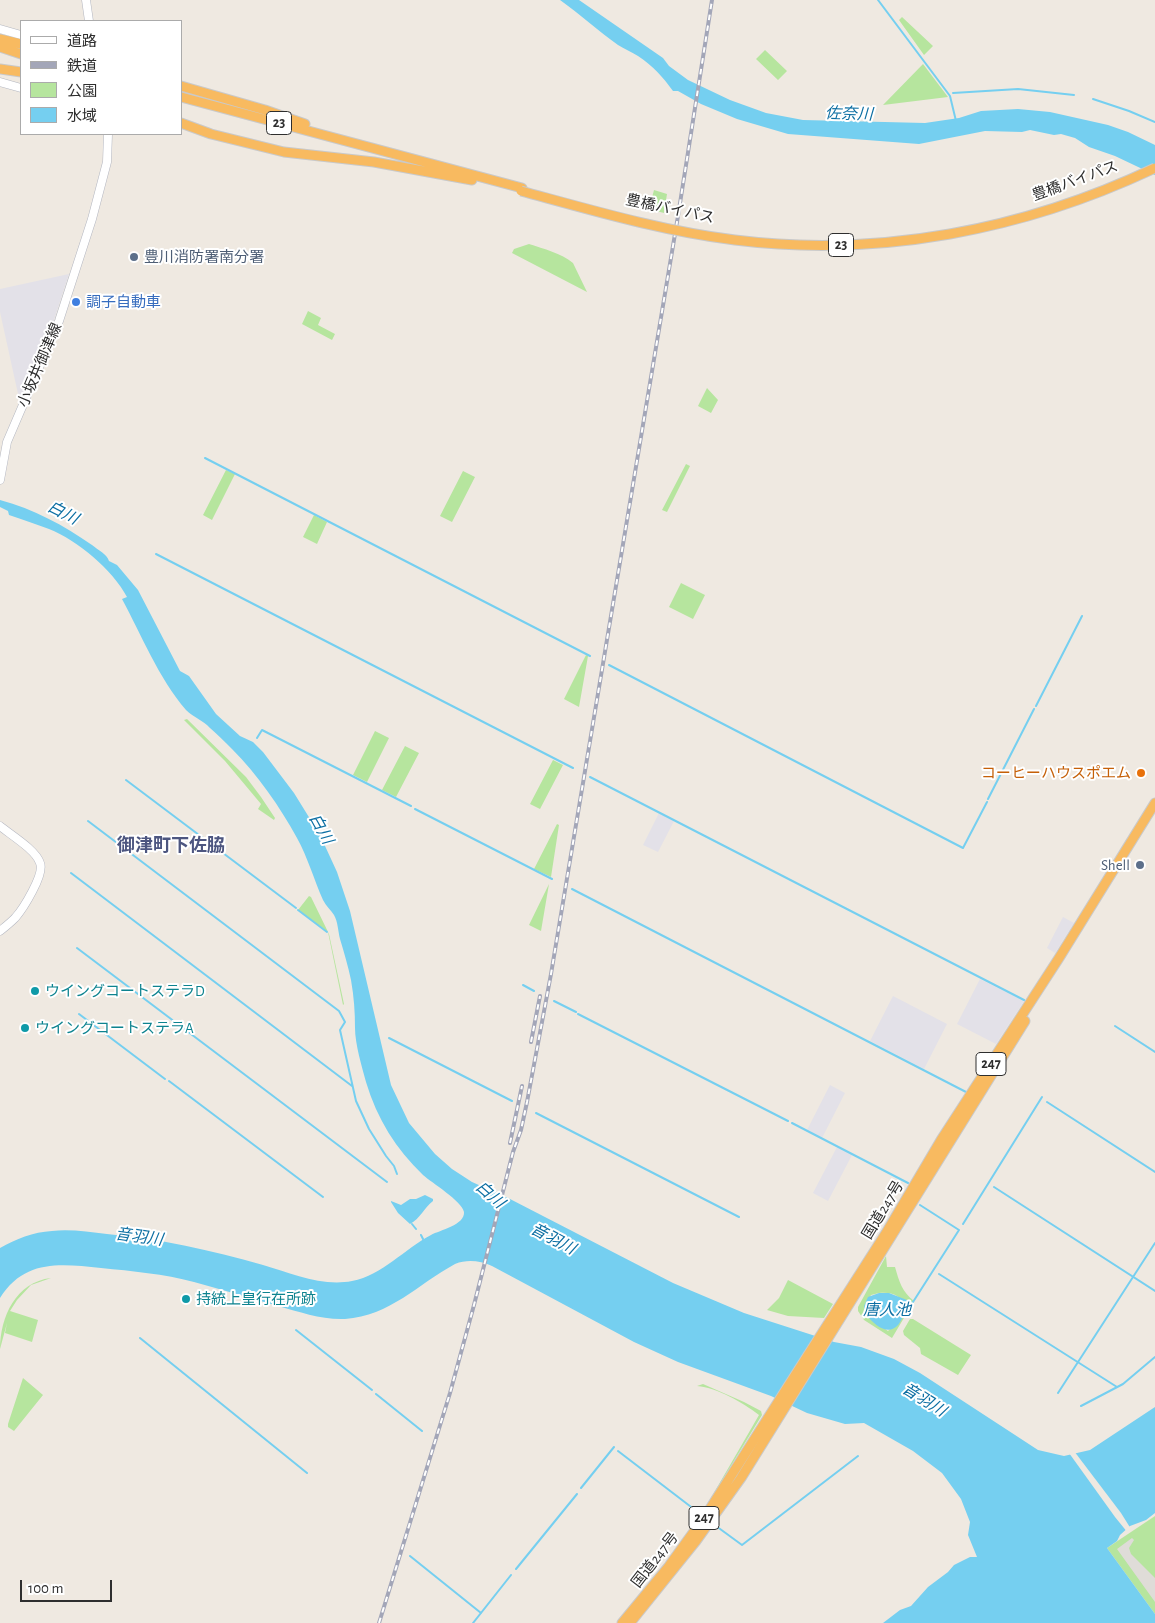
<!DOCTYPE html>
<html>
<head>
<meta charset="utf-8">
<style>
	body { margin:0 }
	#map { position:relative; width:1155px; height:1623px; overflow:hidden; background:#efe9e1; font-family:"Alegreya Sans","Noto Sans JP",sans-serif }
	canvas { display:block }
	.legend { position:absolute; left:20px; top:20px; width:162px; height:115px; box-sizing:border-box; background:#fff; border:1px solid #ababab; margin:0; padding:6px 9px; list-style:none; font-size:15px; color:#2e2e2e }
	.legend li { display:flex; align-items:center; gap:10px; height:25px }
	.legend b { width:25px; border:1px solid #ababab }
	.scale { position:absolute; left:20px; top:1580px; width:92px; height:22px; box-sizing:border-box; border:2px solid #2e2e2e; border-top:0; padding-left:6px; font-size:15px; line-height:18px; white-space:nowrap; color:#2e2e2e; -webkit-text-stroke:4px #fff; paint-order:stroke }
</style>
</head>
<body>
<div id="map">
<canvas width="1155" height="1623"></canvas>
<ul class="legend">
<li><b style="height:6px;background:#fff"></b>道路</li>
<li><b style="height:6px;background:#a3a6b8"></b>鉄道</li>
<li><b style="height:14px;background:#b6e59e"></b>公園</li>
<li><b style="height:14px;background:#75cff0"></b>水域</li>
</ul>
<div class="scale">100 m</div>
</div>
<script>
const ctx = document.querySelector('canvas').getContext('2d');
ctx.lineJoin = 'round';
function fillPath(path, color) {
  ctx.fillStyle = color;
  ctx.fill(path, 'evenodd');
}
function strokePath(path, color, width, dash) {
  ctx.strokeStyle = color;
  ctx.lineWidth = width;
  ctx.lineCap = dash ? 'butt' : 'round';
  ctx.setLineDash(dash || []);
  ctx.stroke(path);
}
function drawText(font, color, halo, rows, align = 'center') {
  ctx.font = font + ' "Alegreya Sans","Noto Sans JP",sans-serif';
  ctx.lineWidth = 4;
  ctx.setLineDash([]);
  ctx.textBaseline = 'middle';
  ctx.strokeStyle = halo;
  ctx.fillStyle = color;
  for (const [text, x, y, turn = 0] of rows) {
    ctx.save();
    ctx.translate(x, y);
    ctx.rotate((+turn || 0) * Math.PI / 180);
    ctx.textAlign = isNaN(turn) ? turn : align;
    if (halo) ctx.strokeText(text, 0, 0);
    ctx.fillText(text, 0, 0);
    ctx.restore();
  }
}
const industrial = new Path2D(`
	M 69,274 L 54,320 L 20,403 L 0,312 L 0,289 Z
	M 659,813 L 674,821 L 658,852 L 643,845 Z
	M 1063,917 L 1074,923 L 1055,953 L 1047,948 Z
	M 980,979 L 1024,1001 L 996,1044 L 957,1024 Z
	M 893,996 L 947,1024 L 924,1069 L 870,1041 Z
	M 830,1085 L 845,1093 L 822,1138 L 807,1130 Z
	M 837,1147 L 852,1155 L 828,1201 L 813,1193 Z`);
const green = new Path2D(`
	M 902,17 L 933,46 L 924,55 L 899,20 Z
	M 765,50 L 787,71 L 778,80 L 756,59 Z
	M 923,64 L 948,97 L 883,105 Z
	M 654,190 L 667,194 L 664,213 L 649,209 Z
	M 529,244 C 544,249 561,253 573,263 L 587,292 L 512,253 L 514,249 Z
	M 308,311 L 321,318 L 318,325 L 335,334 L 332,340 L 302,324 Z
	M 707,388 L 718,400 L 711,413 L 698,406 Z
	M 686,464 L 690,466 L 667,512 L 662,510 Z
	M 226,470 L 235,474 L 212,520 L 203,515 Z
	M 463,471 L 475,477 L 452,522 L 440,516 Z
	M 314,515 L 327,522 L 317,544 L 303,537 Z
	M 681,583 L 705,595 L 693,619 L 669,607 Z
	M 586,655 L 588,656 L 579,707 L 564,699 Z
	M 187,719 L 246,777 L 261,797 L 275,818 L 274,820 L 258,809 L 261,804 L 225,761 L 184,720 Z
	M 375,731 L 389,738 L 367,782 L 353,775 Z
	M 405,746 L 419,753 L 396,797 L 382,790 Z
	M 553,760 L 563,765 L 540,809 L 530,804 Z
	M 557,824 L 559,825 L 551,877 L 534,869 Z
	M 549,884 L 541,931 L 529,925 Z
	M 309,896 L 311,897 L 329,934 L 344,1004 L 343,1005 L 328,932 L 298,910 Z
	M 886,1256 L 887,1267 L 895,1267 C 899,1281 902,1292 914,1301 L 892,1338 L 864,1320 L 858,1311 L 858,1307 ZM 879,1293 C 893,1292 900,1295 906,1308 L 904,1315 L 888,1331 L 867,1316 L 864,1310 L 871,1295 Z
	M 51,1278 L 31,1285 L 17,1300 L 10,1311 L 38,1320 L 32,1342 L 5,1333 L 7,1323 L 0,1349 C 0,1317 16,1282 51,1278 Z
	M 788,1280 L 833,1304 L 824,1318 L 788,1316 L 767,1310 L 779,1298 Z
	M 910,1319 L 913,1319 L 971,1355 L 958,1375 L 921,1354 L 920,1348 L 904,1335 L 903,1331 Z
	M 23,1378 L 43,1395 L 14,1431 L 8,1427 L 8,1424 Z
	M 703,1384 L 744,1402 L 761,1411 L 762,1415 L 704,1510 L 759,1415 C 742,1402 718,1388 697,1386 Z
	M 1155,1516 L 1155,1614 L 1107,1548 Z`);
const plaza = new Path2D(`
	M 1132,1538 L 1134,1540 L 1129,1548 L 1131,1554 L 1155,1578 L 1155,1602 L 1117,1549 Z`);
const water = new Path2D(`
	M 560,0 L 579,0 L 663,58 L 669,66 L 688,80 L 730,100 L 766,113 L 803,120 L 925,123 L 959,118 L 981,111 L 1018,109 L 1050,112 L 1108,125 L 1128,132 L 1155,145 L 1155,175 L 1115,156 L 1089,147 L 1075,138 L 1061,134 L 1054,135 L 1030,130 L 1022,132 L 985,131 L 919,144 L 788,134 L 737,119 L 701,104 L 678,91 L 673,91 C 663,77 653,66 638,56 C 632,52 624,49 618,45 C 598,31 580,14 560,0 Z
	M 0,500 C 34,509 63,525 92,545 C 98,550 107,554 109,561 L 117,565 L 138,590 L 180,671 L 189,676 L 216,714 L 240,736 L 253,742 L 263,752 L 294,793 L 320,835 L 337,872 L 350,911 L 391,1085 L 409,1123 L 435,1154 L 452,1169 L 472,1182 L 510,1199 L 673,1283 L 744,1313 L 834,1342 L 861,1347 L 894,1359 L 920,1373 L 1038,1450 L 1064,1456 L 1090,1450 L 1155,1407 L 1155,1513 L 1146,1520 L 1130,1526 L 1120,1535 L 1117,1541 L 1107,1548 L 1155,1614 L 1155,1623 L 883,1623 L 900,1610 L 911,1606 L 928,1587 L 948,1572 L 954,1565 L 970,1557 L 977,1557 L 968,1535 L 970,1522 L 961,1499 L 942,1473 L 913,1451 L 864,1423 L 845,1424 L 807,1413 L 771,1396 L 678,1362 L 634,1342 L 492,1266 C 480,1261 468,1259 455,1264 C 418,1284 390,1316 345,1319 C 322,1320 300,1312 278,1306 C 250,1298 223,1290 194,1282 C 164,1274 132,1271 101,1268 C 60,1264 25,1259 0,1298 L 0,1248 C 16,1239 33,1232 52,1231 C 70,1229 89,1232 107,1234 C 161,1239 210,1250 263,1265 C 291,1273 322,1287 352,1281 C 383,1275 404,1249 431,1235 C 440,1230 465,1225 464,1212 C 462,1201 432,1183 423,1175 C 396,1149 377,1119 366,1082 C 362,1067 355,1044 355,1028 C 355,1012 354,997 351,980 C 348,966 344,952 340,939 C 338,931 338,922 334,915 C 331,910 326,906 323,900 C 314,880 308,858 297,838 C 280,807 258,775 232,749 C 225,742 218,735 210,728 C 203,720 194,718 186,710 C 158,677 142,636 122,599 L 127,597 C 113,570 77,540 49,529 C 36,524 23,520 9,515 L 8,511 L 0,507 Z
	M 425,1195 L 433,1199 L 433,1201 C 424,1208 420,1219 410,1224 L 398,1213 L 391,1202 L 391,1201 L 401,1205 L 410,1199 L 416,1199 Z
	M 879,1293 L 889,1293 L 912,1302 L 910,1307 L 905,1309 C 898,1339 880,1333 865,1313 L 864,1306 L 868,1297 Z`);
const pier = new Path2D(`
	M 1074,1451 L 1121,1513 L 1131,1529 L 1128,1533 L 1115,1517 L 1069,1453 Z`);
const stream = new Path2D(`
	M 878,0 L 950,96 L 956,121
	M 953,93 L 1018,89 L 1074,95
	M 1093,99 L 1129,111 L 1155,122
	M 205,458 L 590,656
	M 156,554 L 573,768
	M 609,665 L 963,848 L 987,802
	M 1036,706 L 1082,616
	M 257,738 L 262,730 L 411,806
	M 590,777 L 1024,1000
	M 126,780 L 296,908
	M 988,799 L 1034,709
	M 415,809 L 552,879
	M 88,821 L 339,1011 L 345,1022 L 340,1030 L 356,1101 L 369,1129 L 386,1156 L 394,1166 L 397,1174
	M 71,873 L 352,1086
	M 572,889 L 966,1092
	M 298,910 L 327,932
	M 77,948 L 387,1182
	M 523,985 L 534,991
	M 554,1001 L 576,1012
	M 79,1014 L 165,1079
	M 578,1014 L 788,1121
	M 1115,1026 L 1155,1052
	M 389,1038 L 512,1101
	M 169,1081 L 323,1197
	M 1047,1102 L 1155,1172
	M 536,1113 L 739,1217
	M 792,1123 L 908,1183
	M 994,1187 L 1155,1291
	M 412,1224 L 416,1229
	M 963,1224 L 1042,1097
	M 421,1235 L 423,1239
	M 939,1274 L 1117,1387
	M 913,1302 L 959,1230 L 920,1205
	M 296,1330 L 372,1390
	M 140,1338 L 307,1473
	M 1058,1393 L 1155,1243
	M 376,1394 L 422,1431
	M 1081,1406 L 1123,1384 L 1155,1357
	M 618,1451 L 699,1513
	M 581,1488 L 614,1447
	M 716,1526 L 742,1545 L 858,1456
	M 410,1556 L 481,1613
	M 516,1569 L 577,1494
	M 473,1623 L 511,1575`);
const secondary = new Path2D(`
	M 86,0 L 89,21
	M 0,29 L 21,35
	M 0,82 L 21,88
	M 0,480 L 7,442 L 59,321 L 92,219 L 107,162 L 108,134
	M 0,826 C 11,835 36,850 40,863 C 45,874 23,909 15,918 C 10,923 5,927 0,931`);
const trunk = new Path2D(`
	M 0,39 L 21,44
	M 0,47 L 21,54
	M 0,69 L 21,72
	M 181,86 L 265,110 L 305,124
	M 181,97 L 522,188
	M 181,123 L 211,134 L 284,152 L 374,162 L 472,180
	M 622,1623 L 669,1566 L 706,1515 L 886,1233 L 941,1140 L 1059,958 L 1155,803
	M 630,1623 L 696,1541 L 741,1478 L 1025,1021`);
const rail = new Path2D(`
	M 531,1042 L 540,996
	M 510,1143 L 522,1086
	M 379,1623 L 450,1393 L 474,1305 L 513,1152 L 521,1130 L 527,1102 L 551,974 L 678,216 L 712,0`);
const trunkBridge = new Path2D(`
	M 521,191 C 591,210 662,231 735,240 C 879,258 1024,230 1155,168`);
const markers = [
	[134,257,5,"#5c6f8a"],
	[76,302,5,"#3f7fe0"],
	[1141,773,5,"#e8710a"],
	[1140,865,5,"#5c6f8a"],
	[35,991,5,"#0f9aa8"],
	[25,1028,5,"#0f9aa8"],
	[186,1299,5,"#0f9aa8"]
];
const shields = [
	[279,123,25],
	[841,245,25],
	[991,1064,30],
	[704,1518,30]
];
const shieldNames = [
	["23",279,123],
	["23",841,245],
	["247",991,1064],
	["247",704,1518]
];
const streetNames = [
	["豊橋バイパス",1075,181,-20],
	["豊橋バイパス",670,209,12],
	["小坂井御津線",40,365,-67],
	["国道247号",883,1210,-59],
	["国道247号",655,1560,-52]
];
const serviceNames = [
	["豊川消防署南分署",144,257],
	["Shell",1130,865,"right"]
];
const shopNames = [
	["調子自動車",86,302]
];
const foodNames = [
	["コーヒーハウスポエム",1131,773]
];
const cultureNames = [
	["ウイングコートステラD",45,991],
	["ウイングコートステラA",35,1028],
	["持統上皇行在所跡",196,1299]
];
const waterNames = [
	["佐奈川",849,114,2],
	["白川",63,513,27],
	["白川",321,829,61],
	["白川",490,1195,41],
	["音羽川",139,1237,8],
	["音羽川",553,1239,28],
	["唐人池",887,1310],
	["音羽川",924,1400,32]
];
const quarterNames = [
	["御津町下佐脇",171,846]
];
fillPath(industrial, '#e3e1e8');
fillPath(green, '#b6e59e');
fillPath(plaza, '#dfdcd8');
fillPath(water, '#75cff0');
fillPath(pier, '#efe9e1');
strokePath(stream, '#75cff0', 2);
strokePath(secondary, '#b4b7c1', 9);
strokePath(trunk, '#c9c9c9', 11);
strokePath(secondary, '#fff', 8);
strokePath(trunk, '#f8ba60', 9);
strokePath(rail, '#a3a6b8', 4);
strokePath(rail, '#fff', 2, [5.5]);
strokePath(trunkBridge, '#c9c9c9', 11, []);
strokePath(trunkBridge, '#f8ba60', 9);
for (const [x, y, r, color] of markers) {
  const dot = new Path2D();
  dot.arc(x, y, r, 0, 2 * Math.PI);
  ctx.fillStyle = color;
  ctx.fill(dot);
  strokePath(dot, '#fff', 2);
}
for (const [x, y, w] of shields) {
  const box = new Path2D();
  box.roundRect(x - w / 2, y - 11.5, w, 23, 4);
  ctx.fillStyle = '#fff';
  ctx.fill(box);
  strokePath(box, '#2e2e2e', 1);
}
drawText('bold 14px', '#2e2e2e', null, shieldNames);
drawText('15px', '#2e2e2e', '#fff', streetNames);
drawText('15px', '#4e5e75', '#fff', serviceNames, 'left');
drawText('15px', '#366cbe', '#fff', shopNames, 'left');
drawText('15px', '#c56008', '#fff', foodNames, 'right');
drawText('15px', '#0d838f', '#fff', cultureNames, 'left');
drawText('italic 16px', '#0d6fa3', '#fff', waterNames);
drawText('bold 18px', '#4d5680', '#fff', quarterNames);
</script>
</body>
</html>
